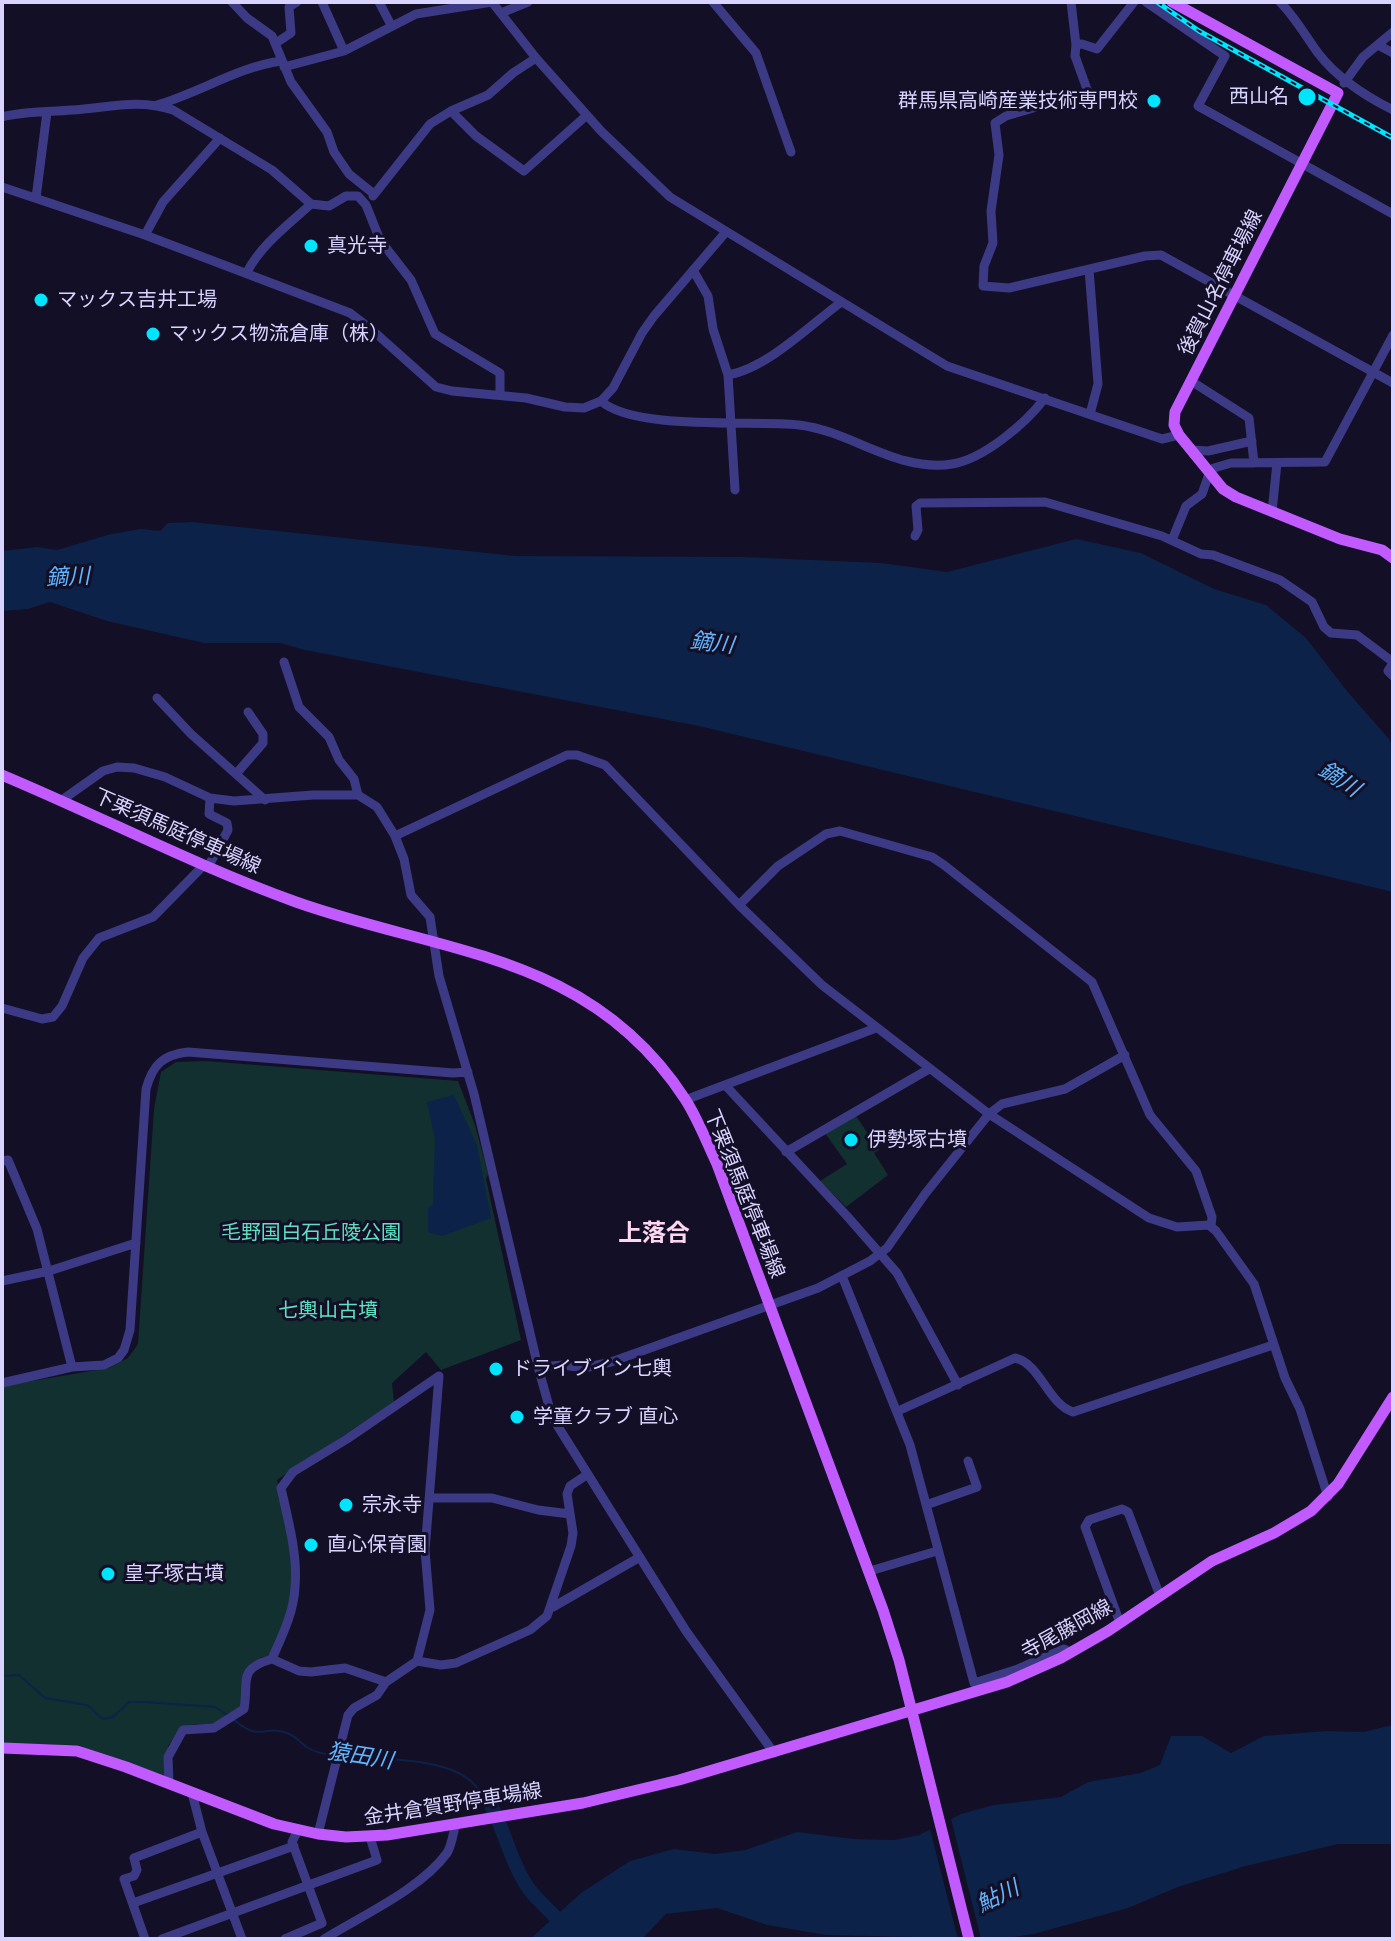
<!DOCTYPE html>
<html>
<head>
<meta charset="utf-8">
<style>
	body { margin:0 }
	#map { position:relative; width:1395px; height:1941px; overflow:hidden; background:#130f26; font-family:"Fira Sans",sans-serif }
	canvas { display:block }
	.frame { position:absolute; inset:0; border:4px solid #d9d4ff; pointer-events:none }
</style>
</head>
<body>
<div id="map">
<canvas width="1395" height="1941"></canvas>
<div class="frame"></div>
</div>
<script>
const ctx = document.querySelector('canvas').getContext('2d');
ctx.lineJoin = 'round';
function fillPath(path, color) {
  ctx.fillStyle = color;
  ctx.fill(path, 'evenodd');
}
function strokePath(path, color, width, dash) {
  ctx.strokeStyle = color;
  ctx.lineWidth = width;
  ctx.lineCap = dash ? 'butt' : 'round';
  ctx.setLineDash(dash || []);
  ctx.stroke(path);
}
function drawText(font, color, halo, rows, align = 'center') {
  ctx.font = font + ' "Fira Sans","Noto Sans JP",sans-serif';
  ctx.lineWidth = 6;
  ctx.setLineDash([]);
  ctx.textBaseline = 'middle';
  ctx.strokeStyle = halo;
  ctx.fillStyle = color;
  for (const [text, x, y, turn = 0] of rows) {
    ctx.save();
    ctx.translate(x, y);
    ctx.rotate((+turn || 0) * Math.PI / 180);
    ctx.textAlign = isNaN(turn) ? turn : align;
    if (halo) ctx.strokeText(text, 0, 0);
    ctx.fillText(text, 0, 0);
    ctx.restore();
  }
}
const green = new Path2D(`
	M 206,1061 L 458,1081 L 475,1125 L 488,1174 L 486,1179 L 521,1340 L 441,1370 L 426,1352 L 392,1383 L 394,1402 L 277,1480 C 283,1506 297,1565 293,1591 C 290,1614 279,1635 271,1656 L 262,1657 L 250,1666 L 242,1708 L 214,1726 L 195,1724 L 181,1727 L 168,1746 L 167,1780 L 78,1745 L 2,1744 L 2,1386 L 109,1368 L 128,1358 L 138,1344 L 154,1109 L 161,1072 L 176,1062 Z
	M 856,1116 L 879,1150 L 874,1153 L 888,1175 L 846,1207 L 820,1181 L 847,1164 L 825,1133 Z`);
const water = new Path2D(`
	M 192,522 L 515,556 L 743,557 L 881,563 L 947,572 L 1076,539 L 1141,553 L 1214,589 L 1266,605 L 1306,638 L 1347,691 L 1389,739 L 1393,747 L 1393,892 L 699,726 L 305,650 L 280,643 L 204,643 L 107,621 L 50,602 L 28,609 L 2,611 L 2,551 L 37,547 L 57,550 L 111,534 L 141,529 L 160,531 L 168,523 Z
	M 454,1095 L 477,1145 L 491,1218 L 442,1236 L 428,1232 L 428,1208 L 433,1204 L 433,1196 L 435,1139 L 427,1102 Z
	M 1388,1726 L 1393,1727 L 1393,1844 L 1338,1844 L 1246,1866 L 1178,1887 L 1128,1908 L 1034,1934 L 1000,1939 L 826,1935 L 767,1925 L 717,1908 L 666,1914 L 642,1939 L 530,1939 L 581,1893 L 630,1861 L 674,1849 L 715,1854 L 745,1850 L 797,1832 L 854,1839 L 894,1840 L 919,1835 L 961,1814 L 994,1805 L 1061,1797 L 1088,1782 L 1141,1773 L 1160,1765 L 1171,1736 L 1202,1736 L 1231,1753 L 1264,1736 L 1326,1731 L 1364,1732 Z`);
const pier = new Path2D(`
	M 950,1815 L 981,1939 L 958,1939 L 929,1825 Z`);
const stream = new Path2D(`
	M 2,1676 L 19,1675 L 45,1698 L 87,1705 L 103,1719 L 113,1717 L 129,1702 L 145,1702 L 215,1707 L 229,1716
	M 234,1720 C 262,1743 263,1724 287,1733 C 296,1736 300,1743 308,1748 C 315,1752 324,1754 332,1755
	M 343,1757 C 379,1760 444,1756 472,1782 C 478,1788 483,1796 489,1802`);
const river = new Path2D(`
	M 489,1802 C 504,1828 509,1857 525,1883 C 535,1901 555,1912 566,1931`);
const minor = new Path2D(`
	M 232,2 L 247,18 L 272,36 L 291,82 L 327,132 L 334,152 L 349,174 L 374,194
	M 322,2 L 344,51
	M 379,2 L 391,25
	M 492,2 L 536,58 L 601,131 L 670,197 L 947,366 L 1162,439 L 1179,435
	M 713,2 L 756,53 L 791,152
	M 1071,2 L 1076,45
	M 1134,2 L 1097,49 L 1082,44 L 1076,45 L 1075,56 L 1088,92 L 1006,116 L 995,123 L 999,155 L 991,211 L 993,243 L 984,266 L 983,286 L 1009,288 L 1145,256 L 1161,255 L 1393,383
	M 1146,2 L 1225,56 L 1198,106 L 1393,214
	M 1280,2 C 1295,17 1305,35 1318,53 C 1337,78 1365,96 1393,110
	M 501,13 L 528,2
	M 276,43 L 291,33 L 289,7 L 297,2
	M 1378,45 L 1393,53
	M 284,67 L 344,51 L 416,14 L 492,2
	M 1344,83 L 1363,57 L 1393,32
	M 157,105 C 199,93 238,67 281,61
	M 451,111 L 476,136 L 524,171 L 587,115
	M 2,117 C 24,111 49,112 72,110 C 107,108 138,98 173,110 L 272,170 L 311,204 L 329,206 L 346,196 L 358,196 L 366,205 L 380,240 L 411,280 L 435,334 L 500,373 L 500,395
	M 2,187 L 145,235 L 350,313 L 371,329 L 436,387 L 452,391 L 526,398 L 565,407 L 584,408 L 601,401 L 613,388 L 642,333 L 654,316 L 725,233
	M 373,196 L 430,124 L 451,111 L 488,95 L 513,73 L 536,58
	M 36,198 L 47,112
	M 145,235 L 163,202 L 220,138
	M 1089,269 L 1098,384 L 1090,414
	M 693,270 L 708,296 L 713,329 L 728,375 L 735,490
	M 247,272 C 262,244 288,225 311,204
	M 728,375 C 767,368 808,327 840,303
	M 1191,381 L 1249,418 L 1254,463
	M 601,401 C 634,431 753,420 799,425 C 851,431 898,473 952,464 C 984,459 1026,423 1045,398
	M 1191,450 L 1208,451 L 1252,441
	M 1272,512 L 1277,463
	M 915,536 L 918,530 L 916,506 L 920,503 L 1045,502 L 1162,536 L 1201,554 L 1213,555 L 1280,580 L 1312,602 L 1324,627 L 1331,633 L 1357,635 L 1393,662
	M 1172,540 L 1186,506 L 1202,494 L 1209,474 L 1214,468 L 1231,463 L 1325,462 L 1393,335
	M 284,662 L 299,707 L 329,737 L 339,760 L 354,779 L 358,795
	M 1393,663 L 1388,671 L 1393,676
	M 157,698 L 191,734 L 265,800
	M 236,774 L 263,743 L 263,734 L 248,712
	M 62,800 L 103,771 L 117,767 L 134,768 L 165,777 L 210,798 L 234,801 L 313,795 L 358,795 L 377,807 L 395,836 L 404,859 L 411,895 L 430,917 L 439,976 L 474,1094 L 538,1367 L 552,1417 L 686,1631 L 774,1753
	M 395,836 L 567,755 L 577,755 L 605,765 L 739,905 L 822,985 L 989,1114 L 1149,1218 L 1177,1227 L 1209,1225 L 1216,1231 L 1254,1284 L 1285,1378 L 1300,1409 L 1328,1497
	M 208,867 L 228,830 L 227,823 L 209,814 L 210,798
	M 739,905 L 778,866 L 826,834 L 840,831 L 932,857 L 944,865 L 1092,982 L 1150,1115 L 1196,1171 L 1212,1217 L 1211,1226
	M 2,1008 L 42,1019 L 53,1017 L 62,1006 L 83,958 L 99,938 L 153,917 L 204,865
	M 725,1085 L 847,1216 L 897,1273 L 958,1385
	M 685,1100 L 876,1028
	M 786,1152 L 929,1069
	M 2,1161 L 8,1160 L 37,1229 L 72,1367
	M 842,1276 L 910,1445 L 974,1683 L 1018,1669 L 1064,1649 L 1071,1653
	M 2,1281 L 49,1271 L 136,1243
	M 538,1367 L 563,1365 L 584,1368 L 611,1362 L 818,1288 L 870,1261 L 887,1248 L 925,1194 L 989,1114 L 1002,1104 L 1065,1089 L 1125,1055
	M 2,1383 L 72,1367 L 104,1365 L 118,1358 L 124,1350 L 130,1330 L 146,1089 C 153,1064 163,1055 188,1052 L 453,1073 L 468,1072
	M 898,1411 L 1015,1358 C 1040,1363 1048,1404 1073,1412 L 1273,1345
	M 429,1498 L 492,1498 L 538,1510 L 570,1514
	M 926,1505 L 977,1487 L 968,1461
	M 870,1571 L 937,1551
	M 553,1607 L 640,1557
	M 1120,1623 L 1085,1527 L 1089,1520 L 1122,1509 L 1128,1512 L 1160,1596
	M 272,1659 C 282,1636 294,1612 295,1587 C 298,1555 288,1520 281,1488 L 293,1472 L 347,1439 L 439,1376
	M 417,1661 L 441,1665 L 456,1663 L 530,1630 L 547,1616 L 571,1546 L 573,1533 L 567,1494 L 570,1486 L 588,1474
	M 169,1783 L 168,1757 L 183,1730 L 214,1728 L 244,1709 C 249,1681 237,1669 272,1659 L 299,1671 L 311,1672 L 345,1668 L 386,1682
	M 202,1832 L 242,1939
	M 318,1834 L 348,1715 L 354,1708 L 377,1695 L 386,1682 L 417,1661 L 430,1610 L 425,1550 L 439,1376
	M 133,1903 L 294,1846
	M 145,1939 L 124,1879 L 134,1876 L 137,1870 L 134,1858 L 202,1832 L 192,1793
	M 162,1939 L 377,1860 L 370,1837
	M 285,1939 L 322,1923 L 292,1842 L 298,1830
	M 324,1939 C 361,1916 421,1889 447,1853 C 452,1845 453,1833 456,1823`);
const major = new Path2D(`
	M 1172,2 L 1338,93 L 1175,412 L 1174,425 L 1179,435 L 1223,489 L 1236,497 L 1340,539 L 1382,550 L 1393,558
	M 2,775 C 100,816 196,866 296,902 C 443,954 590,953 685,1099 C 698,1119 707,1143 717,1164 L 883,1610 L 899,1660 L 969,1939
	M 2,1748 L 77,1751 L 126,1767 L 274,1824 L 318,1834 L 346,1837 L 387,1835 L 583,1803 L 679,1780 L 1007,1682 L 1061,1658 L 1108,1631 L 1212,1561 L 1274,1533 L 1311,1511 L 1338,1484 L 1393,1397`);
const rail = new Path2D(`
	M 1157,2 L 1199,31 L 1393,138`);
const markers = [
	[1307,97,10,"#00e5ff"],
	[1154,101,8,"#00e5ff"],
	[311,246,8,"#00e5ff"],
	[41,300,8,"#00e5ff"],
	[153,334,8,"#00e5ff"],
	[851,1140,8,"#00e5ff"],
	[496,1369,8,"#00e5ff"],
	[517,1417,8,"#00e5ff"],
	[346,1505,8,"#00e5ff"],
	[311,1545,8,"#00e5ff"],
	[108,1574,8,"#00e5ff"]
];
const poiNames = [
	["西山名",1289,97,"right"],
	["群馬県高崎産業技術専門校",1138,101,"right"],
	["真光寺",327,246],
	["マックス吉井工場",57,300],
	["マックス物流倉庫（株）",169,334],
	["伊勢塚古墳",867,1140],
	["ドライブイン七輿",512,1369],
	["学童クラブ 直心",533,1417],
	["宗永寺",362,1505],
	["直心保育園",327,1545],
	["皇子塚古墳",124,1574]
];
const streetNames = [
	["後賀山名停車場線",1221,283,-63],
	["下栗須馬庭停車場線",177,832,24],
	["下栗須馬庭停車場線",744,1194,68],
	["寺尾藤岡線",1067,1630,-29],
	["金井倉賀野停車場線",453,1805,-9]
];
const parkNames = [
	["毛野国白石丘陵公園",311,1233],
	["七輿山古墳",328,1311]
];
const waterNames = [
	["鏑川",68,578,-3],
	["鏑川",712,644,7],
	["鏑川",1339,780,33],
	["猿田川",360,1757,9],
	["鮎川",998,1897,-26]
];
const quarterNames = [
	["上落合",654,1234]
];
fillPath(green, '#12302f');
fillPath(water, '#0c2248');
fillPath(pier, '#130f26');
strokePath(stream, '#0c2248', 2);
strokePath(river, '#0c2248', 14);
strokePath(minor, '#3d3a85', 9);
strokePath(major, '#c25bff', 11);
strokePath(rail, '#00e5ff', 5);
strokePath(rail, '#130f26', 2, [6]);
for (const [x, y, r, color] of markers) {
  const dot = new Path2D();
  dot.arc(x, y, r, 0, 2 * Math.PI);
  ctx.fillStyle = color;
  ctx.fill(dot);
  strokePath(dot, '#130f26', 3);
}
drawText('20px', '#d9d4ff', '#130f26', poiNames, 'left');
drawText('20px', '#d9d4ff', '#130f26', streetNames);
drawText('20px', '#5fe0c0', '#130f26', parkNames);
drawText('italic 22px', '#62b6ff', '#130f26', waterNames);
drawText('bold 24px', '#ffd6f0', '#130f26', quarterNames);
</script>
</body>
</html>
